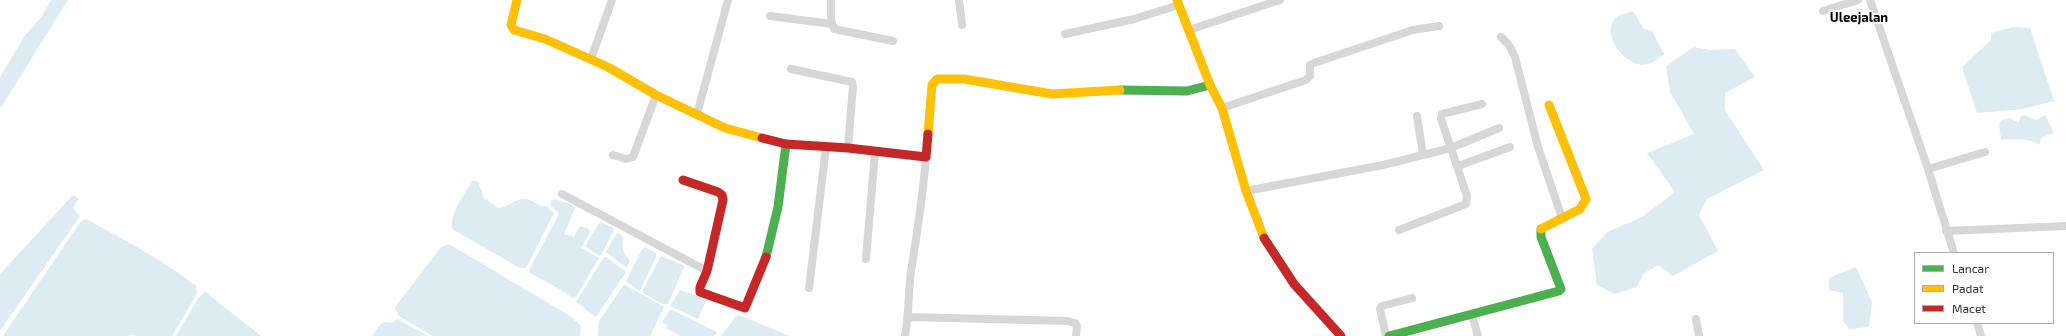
<!DOCTYPE html>
<html>
<head>
<meta charset="utf-8">
<style>
	body { margin:0 }
	#map { position:relative; width:2066px; height:336px; overflow:hidden; background:#fff; font-family:"Exo 2",sans-serif }
	canvas { display:block }
	.legend { position:absolute; left:1914px; top:252px; width:140px; height:72px; box-sizing:border-box; background:#fff; border:1px solid #adadad; margin:0; padding:5px 7px; list-style:none; font-size:12px; color:#333 }
	.legend li { display:flex; align-items:center; gap:8px; height:20px }
	.legend b { width:20px; border:1px solid #adadad }
</style>
</head>
<body>
<div id="map">
<canvas width="2066" height="336"></canvas>
<ul class="legend">
<li><b style="height:5px;background:#4caf50"></b>Lancar</li>
<li><b style="height:5px;background:#ffc107"></b>Padat</li>
<li><b style="height:5px;background:#c62828"></b>Macet</li>
</ul>
</div>
<script>
const ctx = document.querySelector('canvas').getContext('2d');
ctx.lineJoin = 'round';
function fillPath(path, color) {
  ctx.fillStyle = color;
  ctx.fill(path, 'evenodd');
}
function strokePath(path, color, width, dash) {
  ctx.strokeStyle = color;
  ctx.lineWidth = width;
  ctx.lineCap = dash ? 'butt' : 'round';
  ctx.setLineDash(dash || []);
  ctx.stroke(path);
}
function drawText(font, color, halo, rows, align = 'center') {
  ctx.font = font + ' "Exo 2",sans-serif';
  ctx.lineWidth = 4;
  ctx.setLineDash([]);
  ctx.textBaseline = 'middle';
  ctx.strokeStyle = halo;
  ctx.fillStyle = color;
  for (const [text, x, y, turn = 0] of rows) {
    ctx.save();
    ctx.translate(x, y);
    ctx.rotate((+turn || 0) * Math.PI / 180);
    ctx.textAlign = isNaN(turn) ? turn : align;
    if (halo) ctx.strokeText(text, 0, 0);
    ctx.fillText(text, 0, 0);
    ctx.restore();
  }
}
const water = new Path2D(`
	M 51,0 L 68,0 L 0,109 L 0,77 L 24,37 L 42,16 Z
	M 1633,11 L 1644,29 L 1652,31 L 1664,54 C 1660,57 1654,63 1648,64 C 1628,70 1601,37 1614,20 C 1619,14 1626,13 1633,11 Z
	M 2013,27 L 2030,28 L 2054,101 L 2023,109 L 1977,113 L 1962,67 L 1991,40 L 1991,33 Z
	M 1694,47 L 1709,50 L 1735,49 L 1755,77 L 1725,93 L 1725,110 L 1764,170 L 1707,199 L 1699,215 L 1718,251 L 1673,276 L 1658,265 L 1643,274 L 1637,287 L 1614,294 L 1597,285 L 1592,249 L 1607,232 L 1642,217 L 1675,192 L 1647,153 L 1694,134 L 1670,92 L 1666,66 Z
	M 2023,115 L 2036,120 L 2045,115 L 2054,133 L 2042,137 L 2039,145 C 2028,137 2014,139 2001,140 L 1999,124 L 2002,120 L 2010,118 L 2015,121 L 2019,122 L 2020,117 Z
	M 475,180 L 478,182 L 484,198 L 498,208 C 508,207 516,198 526,199 C 534,200 537,207 546,206 L 554,213 L 526,268 L 520,268 L 452,229 C 450,212 464,195 472,181 Z
	M 73,195 L 79,199 L 73,208 L 80,216 L 0,331 L 0,274 Z
	M 555,199 L 571,204 L 575,208 L 564,234 L 574,237 L 580,226 L 587,228 L 590,232 L 581,248 L 599,258 L 576,297 L 572,298 C 557,286 546,282 530,273 L 529,270 L 558,216 L 558,212 L 551,206 L 551,201 Z
	M 86,219 C 124,240 162,259 196,286 L 197,294 L 172,336 L 137,336 L 131,334 L 128,336 L 3,336 L 81,221 Z
	M 600,222 L 613,228 L 614,230 L 601,255 L 599,256 L 585,246 Z
	M 617,233 L 623,236 C 622,245 622,254 630,260 L 627,268 L 606,252 Z
	M 449,244 L 570,316 L 581,326 L 580,336 L 433,336 L 399,316 L 395,309 L 396,306 L 441,247 Z
	M 645,247 L 656,253 L 656,257 L 641,289 L 638,290 L 626,281 L 642,249 Z
	M 661,256 L 683,265 L 684,267 L 668,304 L 663,304 L 643,293 L 643,290 Z
	M 604,257 L 606,257 L 626,272 L 596,317 L 576,302 Z
	M 1856,267 L 1872,302 L 1869,327 L 1849,329 L 1843,321 L 1843,293 L 1829,290 L 1829,278 Z
	M 625,285 L 664,307 L 650,336 L 598,336 L 599,321 L 623,286 Z
	M 680,290 L 707,299 L 698,319 L 670,306 Z
	M 205,292 L 208,294 L 261,336 L 176,336 L 199,297 Z
	M 670,310 L 672,310 L 717,332 L 714,336 L 680,336 L 666,328 L 667,325 L 662,322 Z
	M 737,315 L 741,316 L 790,336 L 721,336 Z
	M 397,319 L 428,336 L 372,336 C 380,326 379,320 392,323 Z`);
const street = new Path2D(`
	M 831,0 L 831,19 L 834,29 L 893,41
	M 959,0 L 962,25
	M 1870,0 L 1928,169 L 1954,253
	M 1823,11 L 1858,0
	M 770,16 L 832,24
	M 1189,30 L 1280,0
	M 1065,34 L 1134,19 L 1179,5
	M 1501,37 L 1509,45 L 1515,57 L 1538,147 L 1562,218
	M 591,59 L 612,0
	M 791,69 L 852,82 L 853,86 L 848,148
	M 1482,104 L 1442,114 L 1441,119 L 1451,148 L 1499,128
	M 1222,108 L 1306,80 L 1310,76 L 1310,65 L 1314,63 L 1413,30 L 1439,26
	M 697,114 L 728,0
	M 1417,116 L 1423,155
	M 613,155 L 626,159 L 633,157 L 656,95
	M 1458,166 L 1510,147
	M 1928,169 L 1985,152
	M 1246,191 L 1383,165 L 1451,148 L 1467,196 L 1466,204 L 1399,230
	M 562,194 L 707,271
	M 1946,231 L 2066,226
	M 866,259 L 875,152
	M 809,288 L 826,147
	M 1472,315 L 1478,336
	M 908,317 L 1068,321 L 1075,323 L 1077,326 L 1076,336
	M 1696,319 L 1699,336
	M 1977,323 L 1981,336
	M 905,336 C 909,315 908,294 911,272 C 917,234 923,196 926,157
	M 1386,336 L 1380,309 L 1382,306 L 1412,298`);
const fast = new Path2D(`
	M 1120,90 L 1187,91 L 1210,85
	M 766,257 L 778,207 L 786,144
	M 1389,336 L 1559,291 L 1561,289 L 1541,237 L 1541,229`);
const slow = new Path2D(`
	M 517,0 L 511,25 L 514,30 L 545,39 L 608,67 L 656,95 L 725,128 L 762,138
	M 1177,0 L 1210,85 L 1222,108 L 1246,191 L 1264,238
	M 928,134 L 932,85 L 937,79 L 964,79 L 1052,94 L 1120,90
	M 1541,229 L 1580,209 L 1586,199 L 1549,105`);
const jam = new Path2D(`
	M 762,138 L 786,144 L 848,148 L 926,157 L 928,134
	M 683,180 L 718,192 L 722,195 L 723,200 L 707,271 L 700,287 L 700,292 L 745,308 L 766,257
	M 1264,238 L 1294,284 L 1341,336`);
const quarterNames = [
	["Uleejalan",1859,18]
];
fillPath(water, '#ddebf3');
strokePath(street, '#d7d7d7', 8);
strokePath(fast, '#4caf50', 9);
strokePath(slow, '#ffc107', 9);
strokePath(jam, '#c62828', 9);
drawText('bold 13px', '#000', '#fff', quarterNames);
</script>
</body>
</html>
